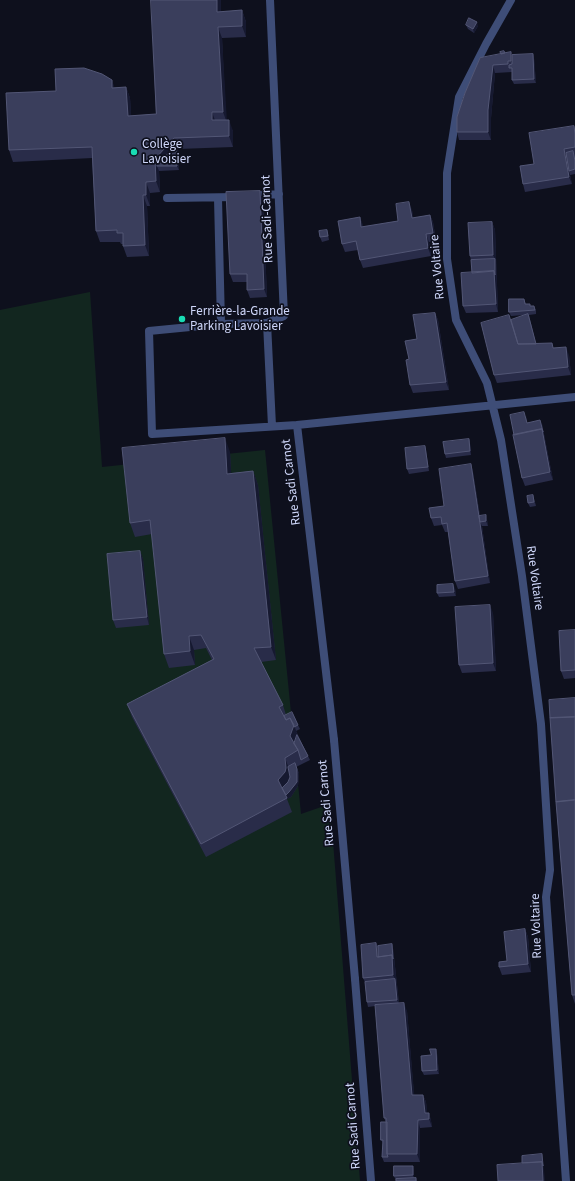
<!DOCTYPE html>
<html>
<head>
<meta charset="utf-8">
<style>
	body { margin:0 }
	canvas { display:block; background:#0e101d }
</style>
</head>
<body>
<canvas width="575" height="1181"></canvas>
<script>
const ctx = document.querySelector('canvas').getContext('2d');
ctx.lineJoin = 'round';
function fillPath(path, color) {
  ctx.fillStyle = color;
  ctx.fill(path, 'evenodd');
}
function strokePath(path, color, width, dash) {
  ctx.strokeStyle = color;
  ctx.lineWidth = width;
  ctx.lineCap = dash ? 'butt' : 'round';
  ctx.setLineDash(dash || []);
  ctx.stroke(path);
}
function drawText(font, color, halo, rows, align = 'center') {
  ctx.font = font + ' "Source Sans 3",sans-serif';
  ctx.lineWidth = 3.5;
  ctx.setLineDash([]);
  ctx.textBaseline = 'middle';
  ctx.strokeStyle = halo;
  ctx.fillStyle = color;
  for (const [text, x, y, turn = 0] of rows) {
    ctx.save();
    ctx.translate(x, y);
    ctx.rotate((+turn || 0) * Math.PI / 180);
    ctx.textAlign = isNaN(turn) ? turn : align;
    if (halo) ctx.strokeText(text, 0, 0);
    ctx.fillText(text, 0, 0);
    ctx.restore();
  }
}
const green = new Path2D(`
	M 90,292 L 102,467 L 265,450 L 301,814 L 330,804 L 360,1181 L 0,1181 L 0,310 Z`);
const service = new Path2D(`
	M 250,196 L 279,194
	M 167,198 L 237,197
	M 218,198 L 221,324
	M 267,323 L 284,316 L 270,0
	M 355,979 L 371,1181`);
const pedestrian = new Path2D(`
	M 334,740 L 355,979`);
const minor = new Path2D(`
	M 511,0 L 486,44 L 459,97 L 447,173 L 447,259 L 456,320 L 487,383 L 501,440 L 522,576 L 541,724 L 550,870 L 546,897 L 566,1181
	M 297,425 L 334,740
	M 272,426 L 267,323 L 221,324 L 149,331 L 152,434 L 297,425 L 575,397`);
const wall = new Path2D(`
	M 242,10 L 246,22 L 246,37 L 222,38 L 226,120 L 233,131 L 233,147 L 178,149 L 179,170 L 159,171 L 160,192 L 150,193 L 150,206 L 147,206 L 149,256 L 127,257 L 123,246 L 123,244 L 121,244 L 120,242 L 100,242 L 96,231 L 92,158 L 13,162 L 9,150 L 56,91 L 112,80 L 114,88 L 126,87 L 130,98 L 131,116 L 156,114 L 221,12 Z
	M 466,25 L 478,26 L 474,33 L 468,29 Z
	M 511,52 L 512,55 L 533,54 L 534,58 L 536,83 L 514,84 L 512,80 L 512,72 L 495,73 L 491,118 L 491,140 L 459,140 L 457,132 L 465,93 L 505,53 Z
	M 574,126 L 575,129 L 575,174 L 570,175 L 572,184 L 525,192 L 523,184 L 534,164 Z
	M 263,199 L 267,297 L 250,298 L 247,290 L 247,282 L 233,282 L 230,274 Z
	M 412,210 L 413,218 L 430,215 L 433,222 L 436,241 L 429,242 L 431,256 L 363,268 L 360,260 L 358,250 L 345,252 L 342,244 L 360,217 L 363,227 L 398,221 Z
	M 492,222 L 495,230 L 498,312 L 466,313 L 463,306 L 472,273 L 471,260 L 470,256 Z
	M 328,234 L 329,240 L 322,242 L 320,237 Z
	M 524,299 L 526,304 L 531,306 L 536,310 L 536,314 L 529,315 L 536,344 L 553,348 L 569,355 L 571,375 L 497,383 L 494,375 L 511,320 L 525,315 L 511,316 L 509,312 Z
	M 435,313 L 438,320 L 449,390 L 413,393 L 410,385 L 409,359 L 417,339 Z
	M 526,416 L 527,423 L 542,424 L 553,480 L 525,486 L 522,478 L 514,435 Z
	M 469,439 L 470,443 L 471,455 L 446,458 L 445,454 Z
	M 425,446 L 426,450 L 429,471 L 409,474 L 407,469 Z
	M 230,452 L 231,473 L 253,471 L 258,485 L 276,660 L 261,662 L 283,705 L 286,715 L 298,725 L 300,729 L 296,731 L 310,760 L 296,767 L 299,773 L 298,786 L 291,797 L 287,799 L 292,812 L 206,857 L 132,717 L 127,704 L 212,660 L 206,648 L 194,650 L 195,665 L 169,668 L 164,654 L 152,534 L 135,537 L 130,523 Z
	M 471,464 L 473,472 L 480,516 L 487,520 L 488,526 L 482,526 L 490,583 L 458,589 L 455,581 L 448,532 L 445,532 L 442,525 L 434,526 L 431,518 L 444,506 Z
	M 533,495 L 536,506 L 530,507 L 528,503 Z
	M 140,551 L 143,559 L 149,625 L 116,628 L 113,620 Z
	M 455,588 L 456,596 L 439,597 L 437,593 Z
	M 493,613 L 496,671 L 462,673 L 459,665 Z
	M 575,630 L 575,678 L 564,679 L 561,671 Z
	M 575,698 L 575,1004 L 572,995 L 556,802 Z
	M 525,929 L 528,937 L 531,972 L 502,975 L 499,967 L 507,961 Z
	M 376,943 L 378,946 L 392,944 L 393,948 L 399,1003 L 407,1011 L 414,1095 L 423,1095 L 426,1102 L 427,1113 L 429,1113 L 431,1121 L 432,1127 L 420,1128 L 420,1162 L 384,1162 L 382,1157 L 383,1143 L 381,1140 L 386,1122 L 384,1118 L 375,1006 L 368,1007 L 367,1002 L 365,982 L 363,978 Z
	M 436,1049 L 437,1053 L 439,1074 L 424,1075 L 422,1071 L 431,1055 Z
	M 414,1170 L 414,1178 L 416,1178 L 417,1181 L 396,1181 L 394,1176 Z`);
const shadedWall = new Path2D(`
	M 217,0 L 221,0 L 221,23 L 217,12 Z
	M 242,10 L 246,22 L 246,37 L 242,26 Z
	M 477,22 L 478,26 L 474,33 L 473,29 Z
	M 218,27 L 222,38 L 227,123 L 223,112 Z
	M 511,52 L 514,60 L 514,68 L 511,61 Z
	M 533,54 L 534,58 L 536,83 L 534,79 Z
	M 493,65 L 495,73 L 491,118 L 491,140 L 488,132 L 488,110 Z
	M 112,80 L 116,92 L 112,88 Z
	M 126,87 L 130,98 L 132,127 L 128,116 Z
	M 212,112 L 216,123 L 212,120 Z
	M 229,120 L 233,131 L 233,147 L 229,136 Z
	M 174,138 L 178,149 L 179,170 L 177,166 L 157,166 L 159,171 L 160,192 L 156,181 L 155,159 Z
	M 564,149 L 567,157 L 569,171 L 570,175 L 572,184 L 569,177 Z
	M 146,182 L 150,193 L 150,206 L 146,195 Z
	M 260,191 L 263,199 L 267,297 L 264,289 Z
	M 143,195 L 147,206 L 149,256 L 145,245 Z
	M 409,202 L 412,210 L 415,226 L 412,218 Z
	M 430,215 L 433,222 L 436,241 L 433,233 Z
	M 360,217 L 363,225 L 364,235 L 361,227 Z
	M 492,222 L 495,230 L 498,312 L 496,304 L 494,271 L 495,259 L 493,255 Z
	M 426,234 L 429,242 L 431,256 L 428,248 Z
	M 435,313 L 438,320 L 449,390 L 446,382 Z
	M 566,347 L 569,355 L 571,375 L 568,367 Z
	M 540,420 L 542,424 L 553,480 L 550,472 Z
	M 225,438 L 230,452 L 232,487 L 227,474 Z
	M 469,439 L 470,443 L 471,455 L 470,451 Z
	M 471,464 L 473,472 L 481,522 L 480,522 L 482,526 L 490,583 L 488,576 Z
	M 253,471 L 258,485 L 276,660 L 271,647 Z
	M 486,515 L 487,520 L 488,526 L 486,521 Z
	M 140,551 L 143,559 L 149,625 L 147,617 Z
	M 453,584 L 455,588 L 456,596 L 454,592 Z
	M 490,605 L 493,613 L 496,671 L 493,663 Z
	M 189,636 L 194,650 L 195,665 L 190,651 Z
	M 294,725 L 299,739 L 295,749 L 290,736 Z
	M 285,758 L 290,771 L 291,781 L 283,793 L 278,780 Z
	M 297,769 L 299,773 L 298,786 L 291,797 L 287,799 L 285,796 Z
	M 525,929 L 528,937 L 531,972 L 528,964 Z
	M 376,943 L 379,951 L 380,960 L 377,957 Z
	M 392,944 L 393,948 L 399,1004 L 397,1000 L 395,979 L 393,975 L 392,955 Z
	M 404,1003 L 407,1011 L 415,1103 L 412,1095 Z
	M 436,1049 L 437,1053 L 439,1074 L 437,1070 Z
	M 423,1095 L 426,1102 L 428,1119 L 425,1113 Z
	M 429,1113 L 431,1121 L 432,1127 L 429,1119 Z
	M 418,1120 L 420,1128 L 420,1162 L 417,1154 Z
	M 542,1154 L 543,1159 L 544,1170 L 543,1166 Z
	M 542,1162 L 544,1170 L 545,1181 L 543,1181 Z
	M 413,1166 L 414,1170 L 414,1180 L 413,1175 Z`);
const building = new Path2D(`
	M 151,0 L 217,0 L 217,12 L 242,10 L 242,26 L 218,27 L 223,112 L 212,112 L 212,120 L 229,120 L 229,136 L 174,138 L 155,159 L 156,181 L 146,182 L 146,195 L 143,195 L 145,245 L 123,246 L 123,233 L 117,233 L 117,230 L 96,231 L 92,147 L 9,150 L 6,93 L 56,91 L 55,69 L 84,68 L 102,74 L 112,80 L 112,88 L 126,87 L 128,116 L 156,114 Z
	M 469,18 L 477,22 L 473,29 L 466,25 Z
	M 504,51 L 505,53 L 501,54 L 500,52 Z
	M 511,52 L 511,61 L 508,61 L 508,64 L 493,65 L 488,110 L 488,132 L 457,132 L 457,117 L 465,93 L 480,58 Z
	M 533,54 L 534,79 L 512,80 L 512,68 L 509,68 L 509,65 L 512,64 L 512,55 Z
	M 574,126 L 575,134 L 575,147 L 564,149 L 569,177 L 523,184 L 520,166 L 534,164 L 529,133 Z
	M 176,145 L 177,166 L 157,166 Z
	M 573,151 L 575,161 L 575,169 L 569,171 L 566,153 Z
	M 260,191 L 264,289 L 247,290 L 247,274 L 230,274 L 226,192 Z
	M 409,202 L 412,218 L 430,215 L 433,233 L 426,234 L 428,248 L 360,260 L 356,241 L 342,244 L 338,221 L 360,217 L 361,227 L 398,221 L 396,204 Z
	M 492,222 L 493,255 L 470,256 L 468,223 Z
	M 327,230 L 328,236 L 320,237 L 319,231 Z
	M 495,259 L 495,275 L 494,271 L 472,273 L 471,260 Z
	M 494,271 L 496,304 L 463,306 L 461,273 Z
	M 509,299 L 524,299 L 525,304 L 530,304 L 530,306 L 534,306 L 535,310 L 509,312 Z
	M 435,313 L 446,382 L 410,385 L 406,360 L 409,359 L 405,341 L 417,339 L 413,315 Z
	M 528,314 L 536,344 L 518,344 L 511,320 Z
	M 509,315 L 518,344 L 552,343 L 553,348 L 566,347 L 568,367 L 494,375 L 481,323 Z
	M 524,412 L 527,423 L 540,420 L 543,432 L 542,429 L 514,435 L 510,415 Z
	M 542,429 L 550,472 L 522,478 L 513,435 Z
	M 225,438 L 227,474 L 253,471 L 271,647 L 254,648 L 283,705 L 279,707 L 286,720 L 290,718 L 294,725 L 290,736 L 298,750 L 285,758 L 286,768 L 285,772 L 278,780 L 287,798 L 201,844 L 127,704 L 214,659 L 201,635 L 189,636 L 190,651 L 164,654 L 150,520 L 130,523 L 122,448 Z
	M 469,439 L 470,451 L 445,454 L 443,442 Z
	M 425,446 L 428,467 L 407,469 L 405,448 Z
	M 471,464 L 488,576 L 455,581 L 447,523 L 442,524 L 441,517 L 431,518 L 429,508 L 444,506 L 439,469 Z
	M 533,495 L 534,502 L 528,503 L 527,496 Z
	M 486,515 L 486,521 L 480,522 L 479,516 Z
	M 140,551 L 147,617 L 113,620 L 107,554 Z
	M 453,584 L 454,592 L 437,593 L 437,585 Z
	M 490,605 L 493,663 L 459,665 L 455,607 Z
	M 575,630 L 575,670 L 561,671 L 559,631 Z
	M 575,698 L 575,717 L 550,718 L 549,700 Z
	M 292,712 L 298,725 L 294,727 L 290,718 L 286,720 L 284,716 Z
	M 575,717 L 575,800 L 556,802 L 550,718 Z
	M 297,735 L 308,756 L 301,760 L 298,750 L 294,744 Z
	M 295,763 L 297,769 L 297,782 L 289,792 L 286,795 L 282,788 L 288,782 L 290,777 L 288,767 Z
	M 575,800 L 575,995 L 572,995 L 556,802 Z
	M 525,929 L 528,964 L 499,967 L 499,962 L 507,961 L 504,932 Z
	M 376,943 L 377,957 L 392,955 L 393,975 L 363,978 L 361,945 Z
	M 392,944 L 393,959 L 392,955 L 378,957 L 378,946 Z
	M 395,979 L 397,1000 L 367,1002 L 365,982 Z
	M 404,1003 L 412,1095 L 423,1095 L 425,1113 L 429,1113 L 429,1119 L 418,1120 L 417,1154 L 387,1154 L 386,1118 L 384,1118 L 375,1005 Z
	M 430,1049 L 436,1049 L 437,1070 L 422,1071 L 421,1056 L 431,1055 Z
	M 381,1122 L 387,1122 L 387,1154 L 388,1157 L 382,1157 L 383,1140 L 381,1140 Z
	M 542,1154 L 543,1166 L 542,1162 L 522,1163 L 522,1156 Z
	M 542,1162 L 543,1181 L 498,1181 L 497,1165 Z
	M 394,1166 L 413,1166 L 413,1175 L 394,1176 Z
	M 416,1178 L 416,1181 L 396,1181 L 396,1179 Z`);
const markers = [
	[134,152,4,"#19dcb4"],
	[182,319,4,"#19dcb4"]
];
const poiNames = [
	["Collège",142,145],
	["Lavoisier",142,160],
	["Ferrière-la-Grande",190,312],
	["Parking Lavoisier",190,327]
];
const streetNames = [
	["Rue Sadi-Carnot",268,219,-92],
	["Rue Voltaire",438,267,-95],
	["Rue Sadi Carnot",292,482,-97],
	["Rue Voltaire",534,578,82],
	["Rue Sadi Carnot",327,803,-95],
	["Rue Voltaire",537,926,-92],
	["Rue Sadi Carnot",354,1126,-94]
];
fillPath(green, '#12261f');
strokePath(service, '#3e4d77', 8);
strokePath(pedestrian, '#3e4d77', 8);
strokePath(minor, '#3e4d77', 8);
fillPath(wall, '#292c49');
fillPath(shadedWall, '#161930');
fillPath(building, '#3a3e5c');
strokePath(building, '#525675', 1);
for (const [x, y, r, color] of markers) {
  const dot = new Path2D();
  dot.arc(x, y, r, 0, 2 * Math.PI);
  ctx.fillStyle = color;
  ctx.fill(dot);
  strokePath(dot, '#0e101d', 1.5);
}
drawText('13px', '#cfd7fa', '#0e101d', poiNames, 'left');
drawText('13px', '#cfd7fa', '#0e101d', streetNames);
</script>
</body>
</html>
